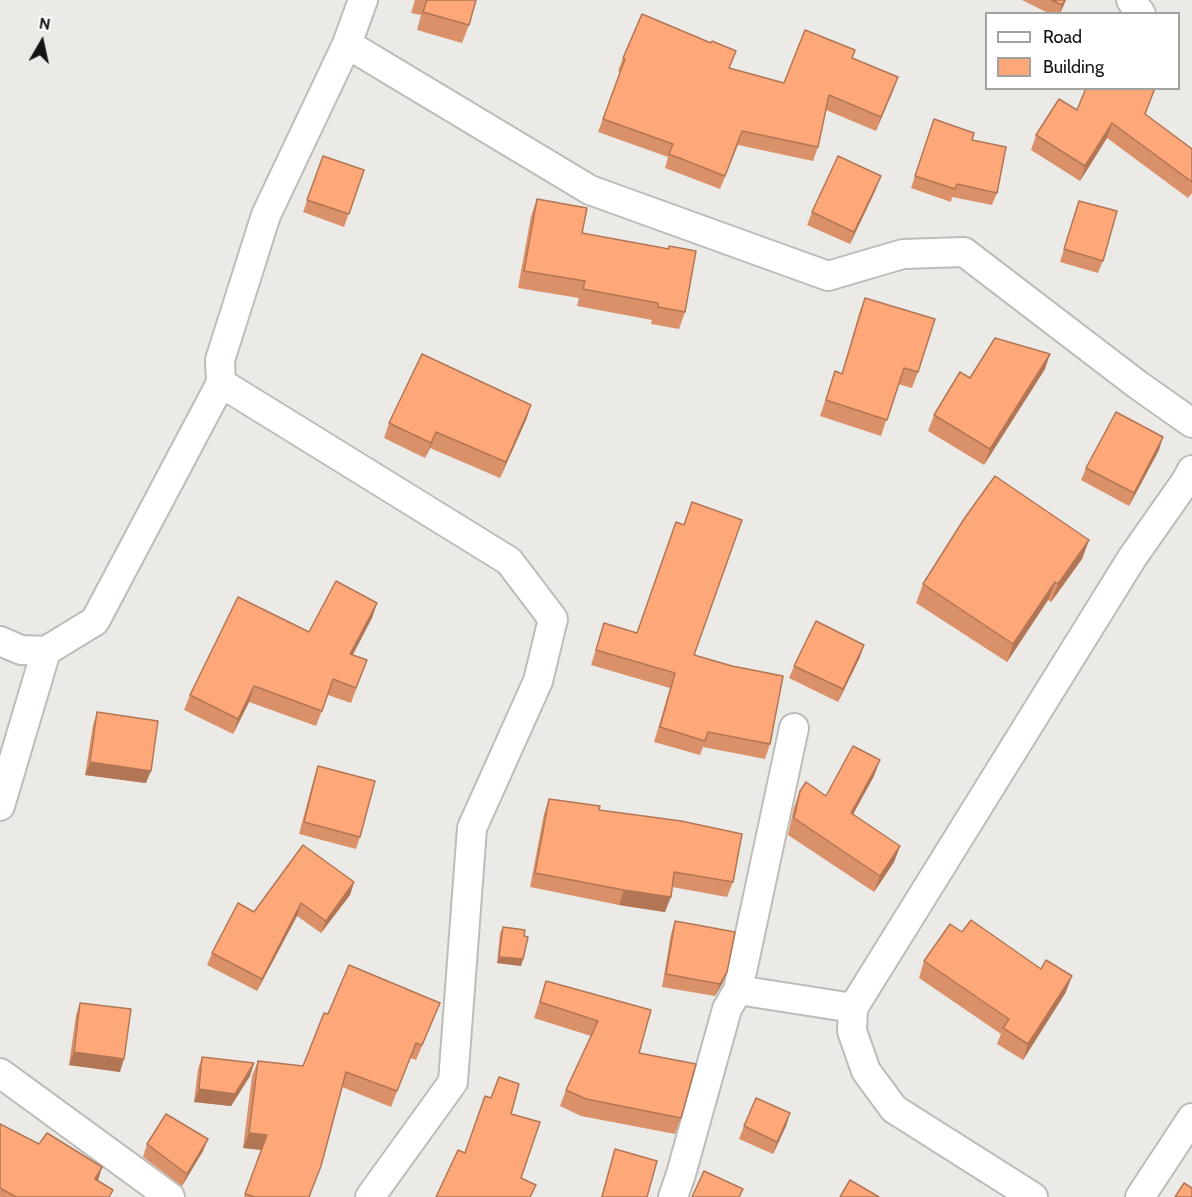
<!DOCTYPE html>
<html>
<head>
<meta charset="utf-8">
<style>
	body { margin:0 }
	#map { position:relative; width:1192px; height:1197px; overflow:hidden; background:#eceae7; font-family:Cabin,sans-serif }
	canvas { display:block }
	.legend { position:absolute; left:985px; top:12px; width:195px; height:78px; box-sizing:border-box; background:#fff; border:2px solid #a1a1a0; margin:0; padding:8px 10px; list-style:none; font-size:18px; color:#141312 }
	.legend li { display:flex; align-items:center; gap:12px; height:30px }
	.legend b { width:30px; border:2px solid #a1a1a0 }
	.north { position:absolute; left:12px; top:12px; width:60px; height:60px; -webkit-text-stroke:4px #fff; paint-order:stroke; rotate:9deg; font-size:16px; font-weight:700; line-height:24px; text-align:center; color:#141312 }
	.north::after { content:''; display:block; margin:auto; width:21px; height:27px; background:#141312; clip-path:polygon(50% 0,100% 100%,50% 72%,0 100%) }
</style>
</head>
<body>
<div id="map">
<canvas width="1192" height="1197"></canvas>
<ul class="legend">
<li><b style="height:8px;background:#fff"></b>Road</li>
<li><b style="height:16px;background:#fea879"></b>Building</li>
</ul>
<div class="north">N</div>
</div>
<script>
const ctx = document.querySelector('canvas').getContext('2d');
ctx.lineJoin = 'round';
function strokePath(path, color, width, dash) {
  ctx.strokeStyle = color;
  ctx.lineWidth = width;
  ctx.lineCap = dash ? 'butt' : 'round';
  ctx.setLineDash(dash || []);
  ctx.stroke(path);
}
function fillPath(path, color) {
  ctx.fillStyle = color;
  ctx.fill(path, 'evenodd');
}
const minor = new Path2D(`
	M 1131,0 L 1141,14
	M 347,44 L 590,190 L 828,276 L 903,254 L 964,252 L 1138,385 L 1192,423
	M 221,383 L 509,561 L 553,619 L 538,681 L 472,828 L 453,1082 L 370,1197
	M 0,641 L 21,650 L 46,651 L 95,621 L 221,383 L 220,360 L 266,215 L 347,44 L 363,0
	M 0,806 L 46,651
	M 738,990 L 794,728
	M 0,1073 L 170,1197
	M 673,1197 L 681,1174 L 727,1009 L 738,990 L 853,1008
	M 1033,1197 L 894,1109 L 866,1071 L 852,1031 L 853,1008 L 1132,558 L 1186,481 L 1192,470
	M 1140,1197 L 1192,1118`);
const wall = new Path2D(`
	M 415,0 L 476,0 L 469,25 L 462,43 L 417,30 L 421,15 L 411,13 Z
	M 1022,0 L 1066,0 L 1060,14 L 1050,14 Z
	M 623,58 L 730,68 L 784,83 L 852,58 L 898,77 L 876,131 L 826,110 L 818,147 L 813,161 L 738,145 L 720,189 L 665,168 L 668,157 L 598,132 L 620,72 L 618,71 Z
	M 1077,110 L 1145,114 L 1192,149 L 1192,193 L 1188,198 L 1107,138 L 1080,181 L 1031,150 L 1036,135 Z
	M 934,119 L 972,140 L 997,193 L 992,205 L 952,197 L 951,202 L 911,188 Z
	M 323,156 L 364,170 L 344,227 L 303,212 Z
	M 876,189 L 850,244 L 807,225 L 812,212 Z
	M 537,199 L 685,312 L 679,329 L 651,324 L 652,320 L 577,306 L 579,298 L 518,288 L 531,216 Z
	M 1079,201 L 1103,261 L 1098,273 L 1060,262 Z
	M 865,298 L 918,372 L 912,388 L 898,384 L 881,436 L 820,416 L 835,371 L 842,374 L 859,314 Z
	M 1045,369 L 984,465 L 928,431 L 934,415 L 970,378 Z
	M 531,405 L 526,420 L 500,478 L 430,448 L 425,458 L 384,438 L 389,423 Z
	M 1159,450 L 1129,506 L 1081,480 L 1086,468 Z
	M 1089,540 L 1082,559 L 1051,602 L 1048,600 L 1007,662 L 916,603 L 923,584 Z
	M 377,603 L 372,618 L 352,655 L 367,660 L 351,703 L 328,695 L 316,726 L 249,702 L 233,734 L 184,710 L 190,695 L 309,632 Z
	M 604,623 L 694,655 L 770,744 L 765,759 L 703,747 L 700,755 L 654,742 L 670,688 L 591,665 Z
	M 860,657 L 838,702 L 789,678 L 794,666 Z
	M 97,712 L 146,783 L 85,775 L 93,725 Z
	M 318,766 L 360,837 L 356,849 L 299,834 L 314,778 Z
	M 874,776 L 853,814 L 900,846 L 894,862 L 874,892 L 788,835 L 794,807 L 800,791 L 826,796 Z
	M 549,799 L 599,810 L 733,882 L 727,897 L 672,887 L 665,912 L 619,905 L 530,887 L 544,814 Z
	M 354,882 L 350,895 L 321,933 L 297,916 L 257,991 L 207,965 L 212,953 L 254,912 Z
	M 675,921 L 727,972 L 722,984 L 715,996 L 662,987 L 671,934 Z
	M 503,927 L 523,959 L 521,966 L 497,963 L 500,933 Z
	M 962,932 L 1066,992 L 1023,1060 L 997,1044 L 1001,1034 L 919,978 L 924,961 Z
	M 546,981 L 639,1053 L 681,1118 L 675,1134 L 581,1116 L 560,1106 L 566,1090 L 591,1036 L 534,1018 Z
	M 80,1003 L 120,1072 L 69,1065 L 76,1015 Z
	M 328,1014 L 434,1018 L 416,1060 L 410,1058 L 391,1107 L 342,1087 L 309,1197 L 244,1197 L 261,1150 L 243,1148 L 252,1076 L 258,1061 L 303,1066 Z
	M 202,1057 L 254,1063 L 250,1076 L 231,1106 L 194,1102 L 198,1069 Z
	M 790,1113 L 786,1126 L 773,1154 L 739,1139 L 744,1126 Z
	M 0,1124 L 97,1181 L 110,1197 L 0,1197 Z
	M 208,1139 L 203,1151 L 182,1186 L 143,1157 L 147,1144 Z
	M 615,1149 L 647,1197 L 601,1197 Z`);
const shadedWall = new Path2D(`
	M 1065,0 L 1066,0 L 1059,14 L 1062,5 Z
	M 898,77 L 893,91 L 876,131 L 881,117 Z
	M 1112,123 L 1107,138 L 1080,181 L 1085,166 Z
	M 881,176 L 876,189 L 850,244 L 854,232 Z
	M 1050,354 L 1045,369 L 984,465 L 990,449 Z
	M 531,405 L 526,420 L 500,478 L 506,462 Z
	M 436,432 L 430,448 L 425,458 L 431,443 Z
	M 1163,437 L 1159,450 L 1129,506 L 1134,493 Z
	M 1089,540 L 1082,559 L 1051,602 L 1058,584 Z
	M 1055,582 L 1048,600 L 1007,662 L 1013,644 Z
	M 377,603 L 372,618 L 345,670 L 350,654 Z
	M 864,645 L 860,657 L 838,702 L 843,689 Z
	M 254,686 L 249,702 L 233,734 L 238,719 Z
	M 880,760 L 874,776 L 845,829 L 851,813 Z
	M 90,762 L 151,771 L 146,783 L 85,775 Z
	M 900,846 L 894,862 L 874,892 L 880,876 Z
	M 354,882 L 350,895 L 321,933 L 326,921 Z
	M 624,890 L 671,897 L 665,912 L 619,905 Z
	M 301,903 L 297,916 L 257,991 L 262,979 Z
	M 499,957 L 523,959 L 521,966 L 497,963 Z
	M 727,972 L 722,984 L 715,996 L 720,984 Z
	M 1072,976 L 1066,992 L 1023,1060 L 1028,1044 Z
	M 74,1052 L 124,1059 L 120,1072 L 69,1065 Z
	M 254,1063 L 250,1076 L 231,1106 L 194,1102 L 199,1089 Z
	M 790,1113 L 786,1126 L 773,1154 L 777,1142 Z
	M 249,1133 L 267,1135 L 262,1150 L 243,1148 Z
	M 208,1139 L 203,1151 L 182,1186 L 187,1174 Z
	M 102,1167 L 98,1181 L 95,1179 Z`);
const building = new Path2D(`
	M 427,0 L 476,0 L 469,25 L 423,12 Z
	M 1052,0 L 1065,0 L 1062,5 Z
	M 642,14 L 711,43 L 712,41 L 736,51 L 729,68 L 784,83 L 805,30 L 855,50 L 852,58 L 898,77 L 881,117 L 829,95 L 818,147 L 742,131 L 725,176 L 669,154 L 673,144 L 603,119 L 625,59 L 623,58 Z
	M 1086,88 L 1155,88 L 1145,114 L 1192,149 L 1192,182 L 1112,123 L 1085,166 L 1036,135 L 1059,99 L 1077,110 Z
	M 934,119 L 974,133 L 972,140 L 1006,147 L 997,193 L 957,184 L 955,189 L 915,176 Z
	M 323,156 L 364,170 L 349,214 L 307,200 Z
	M 838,156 L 881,176 L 854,232 L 812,212 Z
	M 537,199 L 587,208 L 582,233 L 669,249 L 669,246 L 696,251 L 685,312 L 658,307 L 658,303 L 583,289 L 585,281 L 524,271 Z
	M 1079,201 L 1117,211 L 1103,261 L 1064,249 Z
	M 865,298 L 935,319 L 918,372 L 904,368 L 887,420 L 826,400 L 835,371 L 842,374 Z
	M 995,338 L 1050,354 L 990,449 L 934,415 L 960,372 L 970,378 Z
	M 422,354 L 531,405 L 506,462 L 436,432 L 431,443 L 389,423 Z
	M 1116,412 L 1163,437 L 1134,493 L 1086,468 Z
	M 995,476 L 1089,540 L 1058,584 L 1055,582 L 1013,644 L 923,584 L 964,519 Z
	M 692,502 L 742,520 L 694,655 L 732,666 L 783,676 L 770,744 L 708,732 L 705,741 L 660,727 L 675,673 L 596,650 L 604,623 L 637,633 L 676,522 L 684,525 Z
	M 336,581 L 377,603 L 350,654 L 367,660 L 356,688 L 333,679 L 322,711 L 254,686 L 238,719 L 190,695 L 238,597 L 309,632 Z
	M 816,621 L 864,645 L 843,689 L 794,666 Z
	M 97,712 L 158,721 L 151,771 L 90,762 Z
	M 853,746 L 880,760 L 851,813 L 900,846 L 880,876 L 794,818 L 800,791 L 806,782 L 826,796 Z
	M 318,766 L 375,781 L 360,837 L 304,822 Z
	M 549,799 L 600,806 L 599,810 L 681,821 L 742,834 L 733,882 L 674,872 L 671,897 L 624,890 L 535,873 Z
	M 303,845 L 354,882 L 326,921 L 301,903 L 262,979 L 212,953 L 238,903 L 254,912 Z
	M 971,920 L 1041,969 L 1046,960 L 1072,976 L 1028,1044 L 1003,1028 L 1009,1019 L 924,961 L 950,924 L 962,932 Z
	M 675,921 L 735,932 L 727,972 L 720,984 L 666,974 Z
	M 503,927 L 525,930 L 524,936 L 528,937 L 523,959 L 499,957 Z
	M 349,965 L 440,1003 L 422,1045 L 416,1043 L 397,1091 L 346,1072 L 321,1166 L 309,1197 L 255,1197 L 245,1194 L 267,1135 L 249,1133 L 258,1061 L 303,1066 L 324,1013 L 328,1014 Z
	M 546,981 L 651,1010 L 639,1053 L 696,1064 L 681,1118 L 586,1099 L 566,1090 L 598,1021 L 540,1002 Z
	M 80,1003 L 131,1009 L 124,1059 L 74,1052 Z
	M 202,1057 L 254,1063 L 235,1094 L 199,1089 Z
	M 499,1077 L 519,1084 L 511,1114 L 540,1122 L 521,1178 L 536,1185 L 530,1197 L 436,1197 L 458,1150 L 465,1153 L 485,1096 L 491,1098 Z
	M 756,1098 L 790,1113 L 777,1142 L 744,1126 Z
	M 166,1114 L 208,1139 L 187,1174 L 147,1144 Z
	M 0,1124 L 39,1144 L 47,1133 L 102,1167 L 95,1179 L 113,1190 L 109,1197 L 16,1197 L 0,1188 Z
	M 615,1149 L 657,1161 L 647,1197 L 602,1197 Z
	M 704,1171 L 743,1189 L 739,1197 L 692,1197 Z
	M 850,1180 L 879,1197 L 840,1197 Z
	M 1184,1183 L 1192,1188 L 1192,1197 L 1175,1197 Z`);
strokePath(minor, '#bdbcb9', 32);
strokePath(minor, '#fff', 28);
fillPath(wall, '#da9068');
fillPath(shadedWall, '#b27655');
fillPath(building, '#fea879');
strokePath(building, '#b27655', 1.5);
</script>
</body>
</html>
